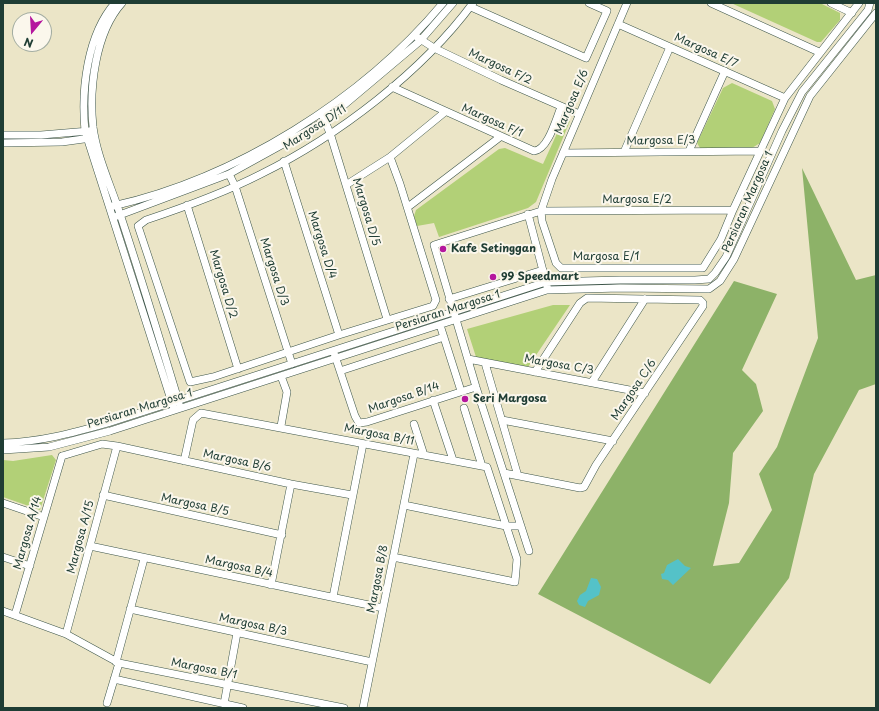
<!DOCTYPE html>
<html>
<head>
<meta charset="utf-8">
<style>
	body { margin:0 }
	#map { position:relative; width:879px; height:711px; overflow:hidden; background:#ebe5c7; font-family:"Playpen Sans",sans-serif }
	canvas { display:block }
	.frame { position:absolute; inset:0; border:4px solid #1f3d34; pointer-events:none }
	.north { position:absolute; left:12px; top:12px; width:40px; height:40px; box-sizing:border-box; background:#fbf7ec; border:1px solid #a3ada2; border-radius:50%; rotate:198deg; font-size:11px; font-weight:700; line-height:16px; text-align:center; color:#1f3d34 }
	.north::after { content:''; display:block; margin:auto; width:14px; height:18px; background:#b5179e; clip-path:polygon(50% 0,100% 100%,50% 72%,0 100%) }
</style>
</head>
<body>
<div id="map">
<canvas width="879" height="711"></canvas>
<div class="frame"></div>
<div class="north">N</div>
</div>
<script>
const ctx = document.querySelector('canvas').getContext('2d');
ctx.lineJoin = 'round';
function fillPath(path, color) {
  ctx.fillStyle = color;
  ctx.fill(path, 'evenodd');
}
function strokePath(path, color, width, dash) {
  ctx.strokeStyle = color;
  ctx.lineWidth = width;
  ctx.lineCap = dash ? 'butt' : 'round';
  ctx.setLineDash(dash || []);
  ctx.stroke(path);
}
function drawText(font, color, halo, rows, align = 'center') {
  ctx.font = font + ' "Playpen Sans",sans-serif';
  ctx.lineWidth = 4;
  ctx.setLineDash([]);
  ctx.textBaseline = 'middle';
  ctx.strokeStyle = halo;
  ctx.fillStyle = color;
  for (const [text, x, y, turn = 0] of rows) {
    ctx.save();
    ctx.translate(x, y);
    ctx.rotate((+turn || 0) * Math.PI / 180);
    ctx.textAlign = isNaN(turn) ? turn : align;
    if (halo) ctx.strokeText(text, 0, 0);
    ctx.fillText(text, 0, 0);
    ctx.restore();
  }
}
const green = new Path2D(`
	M 731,3 L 820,3 L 840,13 L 840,20 L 821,42 L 817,42 Z
	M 732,83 L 772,101 L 775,109 L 760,143 L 752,148 L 700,148 L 697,143 L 723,88 Z
	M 564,118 L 570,121 L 536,202 L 528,208 L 439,237 L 434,223 L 417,226 L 414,216 L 416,210 L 499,149 L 505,148 L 543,164 Z
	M 553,305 L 570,305 L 528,367 L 476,357 L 467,329 Z
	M 52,455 L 56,460 L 40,510 L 3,497 L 3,460 L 13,461 Z`);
const forest = new Path2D(`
	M 802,168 L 856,280 L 876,275 L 876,384 L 859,390 L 814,474 L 789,578 L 710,684 L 538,594 L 734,281 L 777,294 L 742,370 L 756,384 L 763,411 L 733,453 L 729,503 L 713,566 L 739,563 L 772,510 L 759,474 L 777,447 L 818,338 Z`);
const water = new Path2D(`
	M 678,559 L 685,566 L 691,568 L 673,585 L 668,580 L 662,579 L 661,574 L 664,573 L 667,565 Z
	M 591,578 L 597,579 L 601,587 L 599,595 L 588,601 L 585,607 L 579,605 L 577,601 L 580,595 L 586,591 Z`);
const minor = new Path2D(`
	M 115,3 C 87,35 81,90 85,131 L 173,406
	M 122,3 C 95,33 89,89 93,127 C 97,157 111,186 120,214 C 141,277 160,340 179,403
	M 627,3 L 552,179 L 541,211 L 542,221 L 556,263 L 561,268 L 703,268 L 721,239 L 733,210 L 785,98 L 859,3
	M 711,3 L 819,52
	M 831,3 L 852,13
	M 471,7 L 586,58 L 607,11 L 589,3
	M 618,24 L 785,98
	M 417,37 L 434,48 L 501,80 L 579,114
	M 392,87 L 534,151 C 548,150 556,119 561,107
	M 323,117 L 330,133 L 387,319
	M 3,135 L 41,135 L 89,131
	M 3,143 L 62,142 L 91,138
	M 689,151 L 725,71
	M 624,152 L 670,47
	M 563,153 L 760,151
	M 390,157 L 400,184 L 436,300 L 433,306 L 339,335 L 213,377 L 190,382 L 138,226 L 146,220 C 185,207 224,193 261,174 C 338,136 422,72 473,3
	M 284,161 L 339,335
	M 229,174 L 235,186 L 292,364
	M 346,185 L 390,157 L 445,112
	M 187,205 L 238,369
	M 113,206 C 236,178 362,100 443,3
	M 408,207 L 500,137
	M 528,214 L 547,286
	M 117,216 L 229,174 L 325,121 L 420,41 L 453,3
	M 449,299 L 543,270
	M 440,325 L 461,391
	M 334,353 L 355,416 L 359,423 L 367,422 L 476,387
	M 468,359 L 645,393
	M 485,363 L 518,476
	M 340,371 L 444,337
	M 281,376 L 287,392 L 281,426
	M 592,382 L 645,299
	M 433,400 L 453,460
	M 464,408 L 482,466
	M 502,420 L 613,441
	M 414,424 L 424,455
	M 3,443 C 40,442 73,433 108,423 L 546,282 L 620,280 L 695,280 L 709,279 L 715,273 L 726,257 L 782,131 L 802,92 L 868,10 L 870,3
	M 3,450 L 49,447 L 110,431 L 547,290 L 620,288 L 709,289 L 720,281 L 734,259 L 810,96 L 876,13
	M 62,456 L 102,444 L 117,446 L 291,484 L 352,495
	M 184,461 L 193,420 L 201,413 L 487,467 L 517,559 L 515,582 L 393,557
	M 504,473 L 580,488 L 584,487 L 596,465 L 703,306 L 703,303 L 700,300 L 587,298 L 580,303 L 535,372
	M 103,495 L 282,535
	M 3,503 L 44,517
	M 404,505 L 506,526 L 521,526
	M 90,546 L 383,608
	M 529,551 L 476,387 L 434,245 L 541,211 L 733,210
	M 3,557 L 30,566
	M 271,585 L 291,484
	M 333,597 L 363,444
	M 130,609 L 372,662
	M 3,611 L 66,634 L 119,663 L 344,708
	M 15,615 L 62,456
	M 66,634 L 117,446
	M 116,662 L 144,559
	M 114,679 L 243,708
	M 107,703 L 119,663
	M 224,704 L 237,633
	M 363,708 L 414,454`);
const markers = [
	[443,249,4,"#b5179e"],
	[493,277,4,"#b5179e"],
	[465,399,4,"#b5179e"]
];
const streetNames = [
	["Margosa E/7",706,51,24],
	["Margosa F/2",500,67,25],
	["Margosa E/6",572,102,-67],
	["Margosa F/1",492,121,24],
	["Margosa D/11",315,128,-33],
	["Margosa E/3",661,141,-1],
	["Margosa E/2",637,200],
	["Persiaran Margosa 1",748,202,-66],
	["Margosa D/5",366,212,73],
	["Margosa D/4",322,245,72],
	["Margosa E/1",606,257],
	["Margosa D/3",274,272,72],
	["Margosa D/2",223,284,73],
	["Persiaran Margosa 1",448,311,-18],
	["Margosa C/3",559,365,10],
	["Margosa C/6",634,390,-56],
	["Margosa B/14",404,398,-19],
	["Persiaran Margosa 1",140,409,-17],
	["Margosa B/11",379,435,11],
	["Margosa B/6",237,461,12],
	["Margosa B/5",195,505,12],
	["Margosa A/14",28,533,-74],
	["Margosa A/15",81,537,-75],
	["Margosa B/4",239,567,12],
	["Margosa B/8",378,579,-79],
	["Margosa B/3",253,625,12],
	["Margosa B/1",204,669,11]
];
const poiNames = [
	["Kafe Setinggan",451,249],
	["99 Speedmart",501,277],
	["Seri Margosa",473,399]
];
fillPath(green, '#b2d077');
fillPath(forest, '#8db268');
fillPath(water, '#54c2c8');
strokePath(minor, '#3e564a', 8);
strokePath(minor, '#fff', 7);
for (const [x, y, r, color] of markers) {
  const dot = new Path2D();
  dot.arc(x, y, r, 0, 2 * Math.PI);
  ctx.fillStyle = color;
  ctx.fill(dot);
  strokePath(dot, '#fbf7ec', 1.5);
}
drawText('11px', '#1f3d34', '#fbf7ec', streetNames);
drawText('bold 11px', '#1f3d34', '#fbf7ec', poiNames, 'left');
</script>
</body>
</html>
